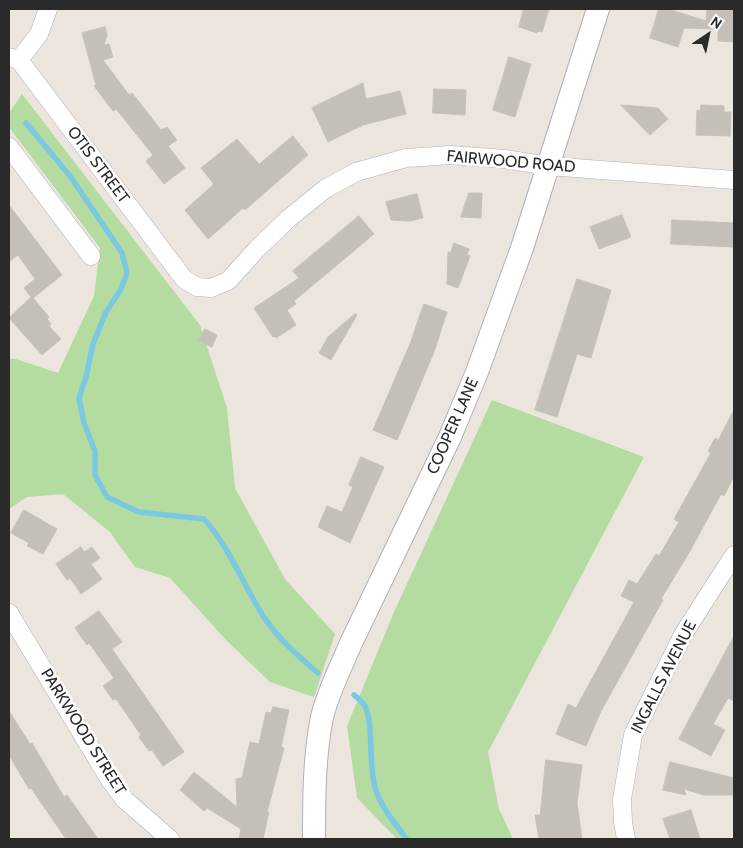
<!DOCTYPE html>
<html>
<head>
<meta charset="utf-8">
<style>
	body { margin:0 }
	#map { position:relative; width:743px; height:848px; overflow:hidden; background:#ebe5de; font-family:Cabin,sans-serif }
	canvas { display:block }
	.frame { position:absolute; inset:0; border:10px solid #2a2a2a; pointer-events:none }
	.north { position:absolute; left:683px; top:10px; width:50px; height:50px; -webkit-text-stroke:4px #fff; paint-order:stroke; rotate:34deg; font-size:14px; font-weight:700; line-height:20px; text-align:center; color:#2a2a2a }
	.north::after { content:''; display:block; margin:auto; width:18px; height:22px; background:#2a2a2a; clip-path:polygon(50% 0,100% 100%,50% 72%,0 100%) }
</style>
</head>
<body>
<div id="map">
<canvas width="743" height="848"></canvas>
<div class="frame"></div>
<div class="north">N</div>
</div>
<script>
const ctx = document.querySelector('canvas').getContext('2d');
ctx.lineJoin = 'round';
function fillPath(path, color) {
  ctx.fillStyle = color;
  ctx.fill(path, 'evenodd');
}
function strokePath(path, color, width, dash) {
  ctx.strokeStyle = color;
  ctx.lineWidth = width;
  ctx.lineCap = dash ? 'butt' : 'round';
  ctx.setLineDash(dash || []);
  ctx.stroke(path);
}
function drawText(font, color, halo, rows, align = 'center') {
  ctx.font = font + ' Cabin,sans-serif';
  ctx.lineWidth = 5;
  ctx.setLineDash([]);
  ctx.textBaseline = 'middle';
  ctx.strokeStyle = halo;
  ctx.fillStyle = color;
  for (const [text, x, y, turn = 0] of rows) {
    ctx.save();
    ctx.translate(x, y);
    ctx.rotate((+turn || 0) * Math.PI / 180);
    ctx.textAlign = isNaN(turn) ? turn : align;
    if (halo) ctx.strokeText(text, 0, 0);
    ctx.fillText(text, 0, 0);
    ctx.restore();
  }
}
const green = new Path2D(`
	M 22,94 L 200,325 L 227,408 L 235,488 L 285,579 L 335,634 L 314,697 L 270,682 L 226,640 L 170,578 L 135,567 L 110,532 L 63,494 L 27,497 L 9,509 L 9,359 L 16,359 L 58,373 L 94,296 L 100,248 L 9,127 L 9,113 Z
	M 492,400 L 644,457 L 488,752 L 499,809 L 513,839 L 397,839 L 357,798 L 347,726 L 394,612 Z`);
const stream = new Path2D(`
	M 26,123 L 70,176 L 122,253 L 127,273 L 120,291 L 106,312 L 93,344 L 86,377 L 79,398 L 84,423 L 95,451 L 95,475 L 107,497 L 139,512 L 204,519 C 227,544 242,581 260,611 C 275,636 297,655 318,673
	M 354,695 C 358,698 362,701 365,706 C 374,724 368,763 375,787 C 380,806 395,824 407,839`);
const building = new Path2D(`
	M 524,9 L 549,9 L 542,32 L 538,31 L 537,33 L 519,27 Z
	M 659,9 L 668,9 L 706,21 L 707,9 L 734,9 L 734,42 L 718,41 L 718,29 L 684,28 L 678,47 L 650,38 Z
	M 105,27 L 107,35 L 104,45 L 109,44 L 113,57 L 103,60 L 129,95 L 132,93 L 161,130 L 167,127 L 177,140 L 168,146 L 185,168 L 164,184 L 146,161 L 153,155 L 116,109 L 113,111 L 94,86 L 96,85 L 82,33 Z
	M 509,57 L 531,64 L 515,117 L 493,110 Z
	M 363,83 L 366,99 L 400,91 L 406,114 L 363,125 L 328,142 L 312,108 Z
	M 434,89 L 466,90 L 465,115 L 433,113 Z
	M 621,105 L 658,108 L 668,119 L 650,135 Z
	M 701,105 L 724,106 L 724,112 L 731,112 L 730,136 L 696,135 L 697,110 L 700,111 Z
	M 293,136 L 308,155 L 245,210 L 243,208 L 208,239 L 185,210 L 214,184 L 201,168 L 237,139 L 259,164 Z
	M 469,193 L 482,193 L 481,218 L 461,217 Z
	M 417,194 L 423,218 L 409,221 L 391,220 L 386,202 Z
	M 9,205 L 62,275 L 33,298 L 49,317 L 47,319 L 51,324 L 49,326 L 61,339 L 42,355 L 9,318 L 31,297 L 24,288 L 35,279 L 18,255 L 9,262 Z
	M 622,215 L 631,237 L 599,249 L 590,227 Z
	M 359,216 L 374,234 L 294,301 L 296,304 L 287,310 L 296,325 L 276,338 L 274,336 L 273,337 L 254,308 L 299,278 L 293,271 Z
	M 672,220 L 734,223 L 734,247 L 671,244 Z
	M 454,243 L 469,249 L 467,255 L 470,256 L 458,288 L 447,284 L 448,252 L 450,253 Z
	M 577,279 L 611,290 L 591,358 L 577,354 L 557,417 L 535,410 Z
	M 424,304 L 447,312 L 434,352 L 397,440 L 373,430 L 410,344 Z
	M 355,314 L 357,315 L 331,360 L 319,353 L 328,337 Z
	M 205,329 L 217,335 L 212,347 L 199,341 Z
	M 734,410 L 734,476 L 724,496 L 721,494 L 690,551 L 661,599 L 663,600 L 601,711 L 586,746 L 556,734 L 568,704 L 576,708 L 634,602 L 621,596 L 629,580 L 637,584 L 656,554 L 659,556 L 679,522 L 674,519 L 711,453 L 708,451 L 715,438 L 718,440 Z
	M 361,457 L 384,467 L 350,543 L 318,527 L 327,506 L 342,512 L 353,487 L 349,485 Z
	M 24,510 L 57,529 L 43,554 L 27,546 L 29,543 L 11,533 Z
	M 81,547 L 84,552 L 92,547 L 100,558 L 91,564 L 102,579 L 81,594 L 70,578 L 67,580 L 56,564 Z
	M 99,611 L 122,642 L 112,649 L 184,752 L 163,766 L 152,750 L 149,751 L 139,737 L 141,735 L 116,699 L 113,700 L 103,686 L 114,678 L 89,643 L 87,645 L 75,628 Z
	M 734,636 L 734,701 L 728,698 L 713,724 L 725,730 L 711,756 L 679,739 Z
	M 273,707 L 289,710 L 281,747 L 284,748 L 267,812 L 269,812 L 263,839 L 239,839 L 241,829 L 207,808 L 204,811 L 180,790 L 194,772 L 237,807 L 236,779 L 242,778 L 250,742 L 259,744 L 266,712 L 271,713 Z
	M 9,711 L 30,744 L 32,743 L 64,797 L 67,795 L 98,839 L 66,839 L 31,788 L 29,789 L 9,755 Z
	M 546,760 L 582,765 L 577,803 L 582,839 L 539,839 L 535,815 L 540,815 Z
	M 670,762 L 734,778 L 734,795 L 704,795 L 684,789 L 686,795 L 663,790 Z
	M 691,810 L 700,839 L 670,839 L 663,819 Z`);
const minor = new Path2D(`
	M 9,57 L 19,60 L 184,279 L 197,287 L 211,288 L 228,281 L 257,249 L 288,219 L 325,189 L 356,172 L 406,158 L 451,155 L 505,159 L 548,166 L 734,180
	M 19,60 L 39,34 L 48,9
	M 9,147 L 91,256
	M 9,613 L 110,780 L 125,800 L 170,839
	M 626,839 L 623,822 L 622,799 L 633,735 L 684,633 L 734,555`);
const tertiary = new Path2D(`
	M 314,839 C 314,799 314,757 322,717 C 328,692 341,667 351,643 L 450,437 L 477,372 L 522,248 L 598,9`);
const streetNames = [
	["FAIRWOOD ROAD",511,162,5],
	["OTIS STREET",98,165,53],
	["COOPER LANE",453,426,-66],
	["INGALLS AVENUE",664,677,-63],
	["PARKWOOD STREET",83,732,58]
];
fillPath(green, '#b5dca0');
strokePath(stream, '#7bc8e3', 5.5);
fillPath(building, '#c4bfb9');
strokePath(building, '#c6c1b8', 1);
strokePath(minor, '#aeb0ba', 19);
strokePath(tertiary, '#aeb0ba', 24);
strokePath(minor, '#fff', 18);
strokePath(tertiary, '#fff', 22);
drawText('16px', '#2a2a2a', '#fff', streetNames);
</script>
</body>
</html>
